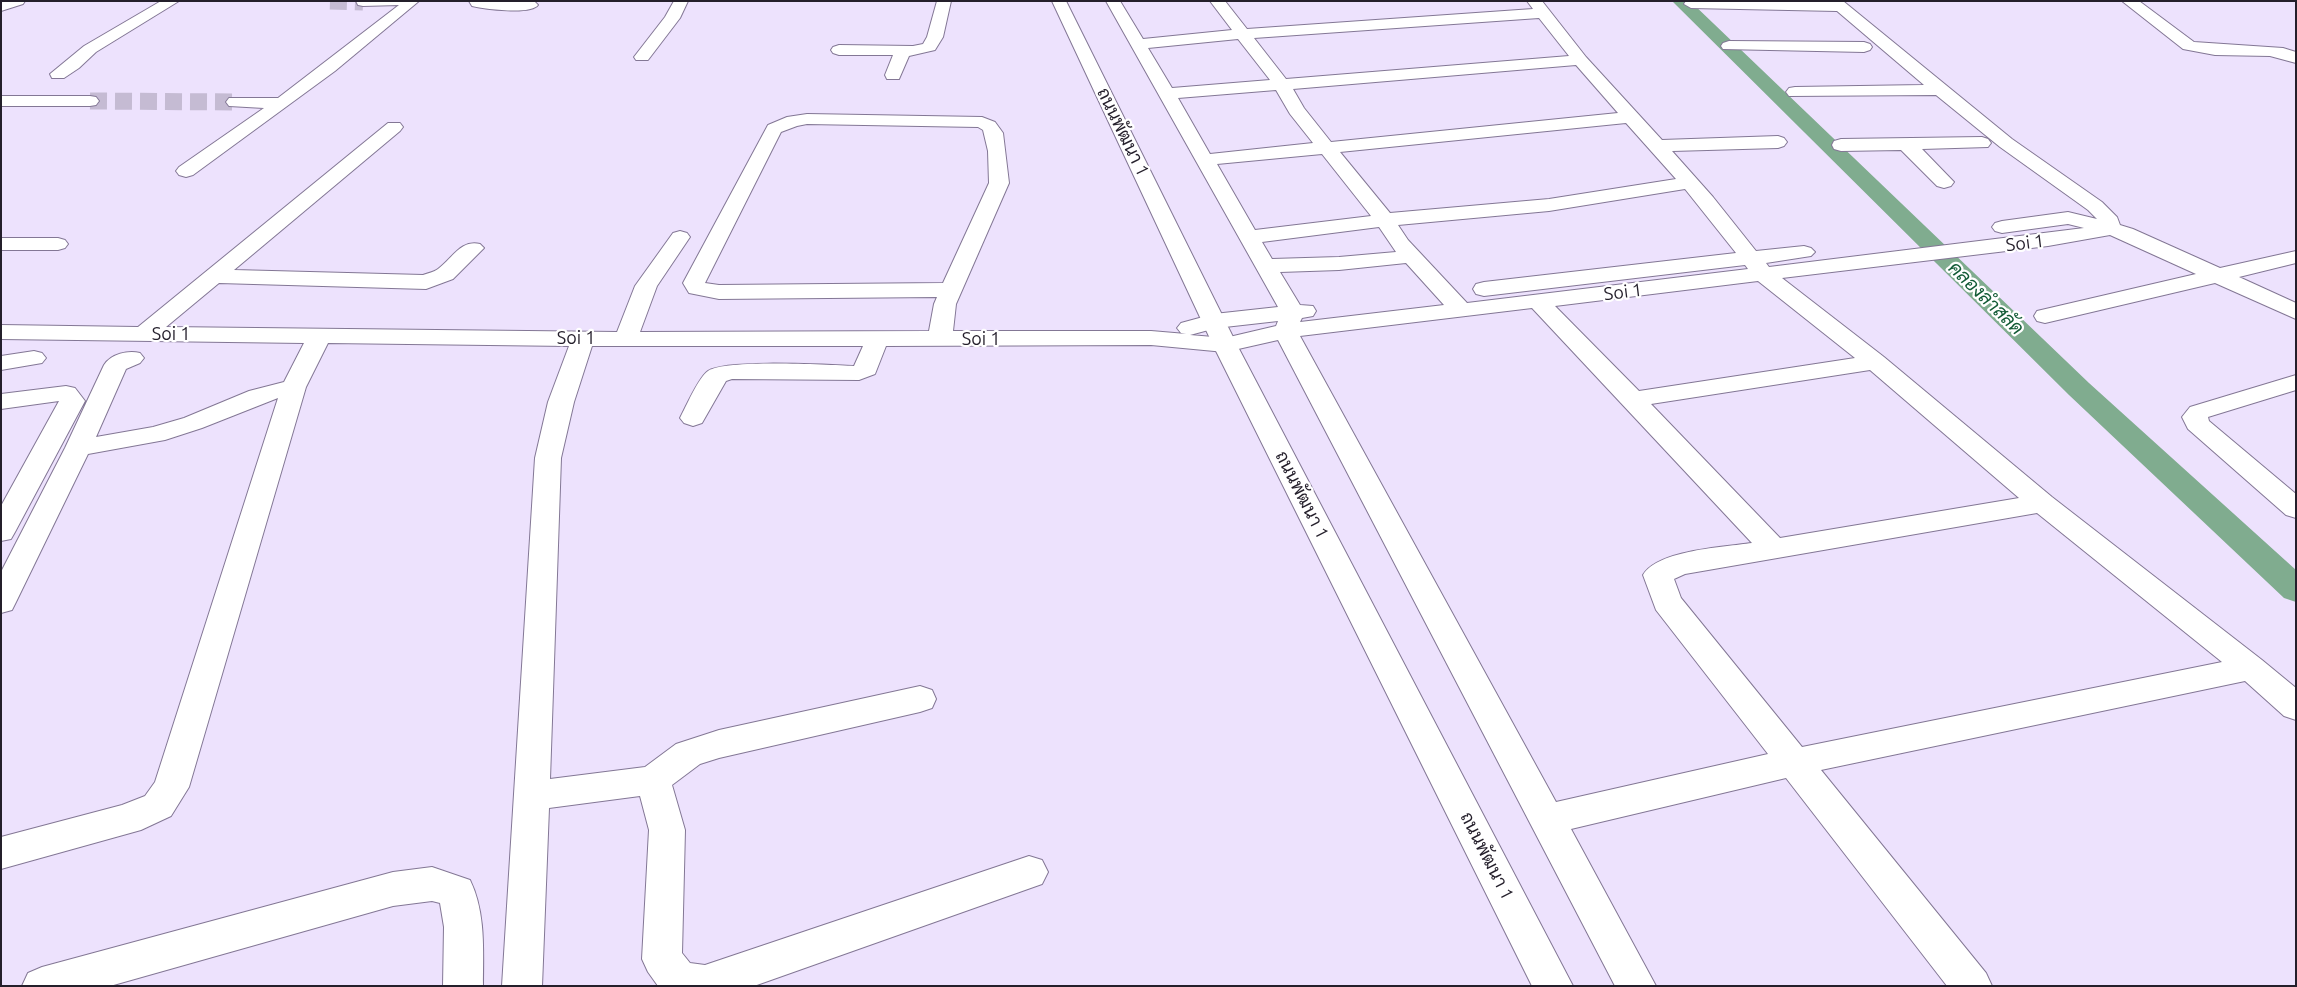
<!DOCTYPE html>
<html>
<head>
<meta charset="utf-8">
<style>
	body { margin:0 }
	#map { position:relative; width:2297px; height:987px; overflow:hidden; background:#ede2fd; font-family:Ubuntu,sans-serif }
	canvas { display:block }
	.frame { position:absolute; inset:0; border:2px solid #241f2b; pointer-events:none }
</style>
</head>
<body>
<div id="map">
<canvas width="2297" height="987"></canvas>
<div class="frame"></div>
</div>
<script>
const ctx = document.querySelector('canvas').getContext('2d');
ctx.lineJoin = 'round';
function fillPath(path, color) {
  ctx.fillStyle = color;
  ctx.fill(path, 'evenodd');
}
function strokePath(path, color, width, dash) {
  ctx.strokeStyle = color;
  ctx.lineWidth = width;
  ctx.lineCap = dash ? 'butt' : 'round';
  ctx.setLineDash(dash || []);
  ctx.stroke(path);
}
function drawText(font, color, halo, rows, align = 'center') {
  ctx.font = font + ' Ubuntu,Sarabun,sans-serif';
  ctx.lineWidth = 4.5;
  ctx.setLineDash([]);
  ctx.textBaseline = 'middle';
  ctx.strokeStyle = halo;
  ctx.fillStyle = color;
  for (const [text, x, y, turn = 0] of rows) {
    ctx.save();
    ctx.translate(x, y);
    ctx.rotate((+turn || 0) * Math.PI / 180);
    ctx.textAlign = isNaN(turn) ? turn : align;
    if (halo) ctx.strokeText(text, 0, 0);
    ctx.fillText(text, 0, 0);
    ctx.restore();
  }
}
const canal = new Path2D(`
	M 1672,1 L 1690,1 L 2089,383 L 2296,570 L 2296,602 L 2284,598 L 2069,395 Z`);
const minorTunnel = new Path2D(`
	M 330,1 L 363,2
	M 90,101 L 235,102`);
const minor = new Path2D(`
	M 3,1 L 25,1 L 23,4 L 1,11 L 1,2 Z
	M 161,1 L 179,1 L 96,52 L 79,68 L 64,78 L 52,78 L 50,74 L 84,46 Z
	M 356,1 L 419,1 L 335,71 L 193,175 L 186,177 L 179,175 L 176,171 L 179,167 L 264,108 L 229,106 L 226,102 L 229,98 L 278,98 L 399,5 L 363,6 L 358,5 Z
	M 469,1 L 534,1 L 538,5 C 531,15 484,9 472,6 Z
	M 674,1 L 688,1 L 680,18 L 648,60 L 636,60 L 634,57 L 665,17 Z
	M 937,1 L 951,1 L 943,37 L 935,50 L 909,56 L 899,79 L 887,79 L 885,75 L 893,55 L 839,55 L 833,53 L 831,50 L 833,47 L 839,45 L 913,46 L 923,44 L 927,37 Z
	M 1106,1 L 1120,1 L 1143,39 L 1232,30 L 1210,1 L 1225,1 L 1247,29 L 1533,9 L 1527,1 L 1542,1 L 1586,57 L 1662,140 L 1778,136 L 1784,138 L 1787,142 L 1784,146 L 1778,148 L 1672,151 L 1713,197 L 1756,251 L 1804,246 L 1811,248 L 1815,252 L 1811,256 L 1766,263 L 1769,267 L 2084,228 L 2068,224 L 2002,233 L 1995,231 L 1992,227 L 1995,223 L 2002,221 L 2068,212 L 2097,219 L 2088,210 L 2000,147 L 1936,95 L 1789,96 L 1786,92 L 1789,88 L 1795,87 L 1924,85 L 1837,11 L 1691,8 L 1684,4 L 1686,1 L 1843,1 L 2012,139 L 2102,202 L 2117,217 L 2120,225 L 2133,229 L 2220,268 L 2296,251 L 2296,263 L 2239,277 L 2296,303 L 2296,319 L 2215,283 L 2045,323 L 2037,321 L 2034,316 L 2037,311 L 2196,274 L 2110,235 L 2048,246 L 1782,278 L 1884,357 L 2052,497 L 2262,660 L 2296,688 L 2296,720 L 2284,716 L 2245,681 L 1821,770 L 1986,973 L 1992,986 L 1947,986 L 1786,778 L 1571,829 L 1656,986 L 1615,986 L 1278,340 L 1225,352 L 1151,345 L 886,346 L 875,374 L 859,380 L 732,379 L 726,381 L 702,423 L 693,426 L 684,423 L 680,418 C 686,407 698,378 708,371 C 726,359 827,365 854,366 L 863,346 L 592,346 L 574,402 L 561,458 L 550,779 L 645,767 L 676,744 L 719,730 L 920,686 L 932,690 L 936,699 L 932,708 L 920,712 L 719,758 L 700,764 L 672,785 L 685,830 L 682,953 L 690,963 L 705,965 L 1029,856 L 1042,860 L 1048,872 L 1042,884 L 754,986 L 658,986 L 648,972 L 642,959 L 649,830 L 640,796 L 549,808 L 542,986 L 502,986 L 535,458 L 548,402 L 569,346 L 328,343 L 306,387 L 189,787 L 171,816 L 141,830 L 1,869 L 1,837 L 122,805 L 145,796 L 155,782 L 278,398 L 202,428 L 165,440 L 88,454 L 16,602 L 12,610 L 1,613 L 1,572 L 65,448 L 104,365 C 111,354 128,350 140,353 L 144,358 L 140,363 L 126,369 L 96,437 L 153,427 L 184,418 L 249,391 L 284,382 L 304,343 L 1,339 L 1,325 L 138,327 L 388,123 L 400,123 L 403,127 L 400,131 L 234,270 L 423,275 C 428,273 434,272 438,269 C 452,259 461,239 480,244 L 484,248 L 453,279 L 426,289 L 219,283 L 166,327 L 617,332 L 635,286 L 673,233 L 680,231 L 687,233 L 690,237 L 657,286 L 640,332 L 929,331 L 934,304 L 937,297 L 719,299 L 689,293 L 683,283 L 768,125 L 787,117 L 807,114 L 982,117 L 995,122 L 1003,133 L 1009,183 L 956,304 L 953,331 L 1151,331 L 1186,334 L 1181,333 L 1177,328 L 1181,323 L 1214,314 L 1278,307 ZM 1539,18 L 1569,56 L 1286,79 L 1254,38 ZM 1238,39 L 1270,80 L 1172,88 L 1148,48 ZM 1576,65 L 1618,113 L 1331,142 L 1304,108 L 1293,89 ZM 1276,90 L 1290,114 L 1313,143 L 1210,154 L 1178,98 ZM 1626,123 L 1676,179 L 1549,199 L 1390,213 L 1340,152 ZM 807,124 L 978,127 L 983,130 L 988,151 L 989,183 L 943,283 L 719,285 L 705,283 L 781,132 L 797,126 ZM 1322,154 L 1371,216 L 1255,230 L 1217,164 ZM 1685,189 L 1736,253 L 1484,282 L 1476,284 L 1473,289 L 1476,294 L 1484,296 L 1745,265 L 1748,269 L 1467,303 L 1408,240 L 1398,225 L 1549,211 ZM 1379,227 L 1396,252 L 1339,257 L 1272,259 L 1262,242 ZM 1406,263 L 1444,305 L 1300,322 L 1302,318 L 1313,316 L 1316,311 L 1313,306 L 1300,305 L 1280,272 L 1339,270 ZM 1758,281 L 1855,358 L 1639,391 L 1555,306 ZM 1532,308 L 1752,543 C 1724,547 1658,550 1643,575 L 1656,610 L 1768,754 L 1556,802 L 1300,336 ZM 1278,321 L 1276,326 L 1225,338 L 1190,335 L 1216,328 ZM 1870,370 L 2019,498 L 1780,538 L 1651,404 ZM 2037,513 L 2222,662 L 1802,747 L 1681,598 L 1674,579 L 1685,574 Z
	M 2122,1 L 2139,1 L 2194,42 L 2283,48 L 2296,52 L 2296,63 L 2270,56 L 2215,55 L 2183,49 Z
	M 1729,41 L 1864,42 L 1870,44 L 1872,47 L 1870,50 L 1864,52 L 1723,49 L 1721,46 L 1723,43 Z
	M 1,96 L 90,96 L 96,97 L 99,101 L 96,105 L 90,106 L 1,106 Z
	M 1982,137 L 1988,139 L 1991,143 L 1988,147 L 1922,149 L 1954,182 L 1951,186 L 1944,188 L 1937,186 L 1901,150 L 1841,151 L 1834,149 L 1832,145 L 1834,141 L 1841,139 Z
	M 1,238 L 58,238 L 65,240 L 68,244 L 65,248 L 58,250 L 1,250 Z
	M 34,351 L 42,353 L 46,358 L 42,363 L 1,370 L 1,356 Z
	M 2296,375 L 2296,390 L 2208,417 L 2209,421 L 2296,494 L 2296,518 L 2286,515 L 2188,429 L 2182,417 L 2190,407 Z
	M 66,386 L 75,388 L 85,401 L 15,532 L 11,539 L 1,541 L 1,506 L 59,401 L 1,409 L 1,394 Z
	M 432,867 L 470,880 C 486,913 483,951 483,986 L 443,986 L 444,927 L 440,903 L 432,901 L 393,906 L 110,986 L 22,986 L 28,973 L 42,967 L 393,872 Z`);
const major = new Path2D(`
	M 1052,1 L 1066,1 L 1237,345 L 1573,986 L 1532,986 L 1213,345 Z`);
const streetNames = [
	["ถนนพัฒนา 1",1123,132,64],
	["Soi 1",2025,243,-7],
	["Soi 1",1623,292,-7],
	["Soi 1",171,334],
	["Soi 1",576,338],
	["Soi 1",981,339],
	["ถนนพัฒนา 1",1302,495,63],
	["ถนนพัฒนา 1",1487,856,63]
];
const waterNames = [
	["คลองลำสลัด",1986,298,44]
];
fillPath(canal, '#80ac8f');
strokePath(minorTunnel, '#c5bbd3', 17, [17, 8]);
strokePath(minor, '#837795', 2);
strokePath(major, '#837795', 2);
fillPath(minor, '#fff');
fillPath(major, '#fff');
drawText('18px', '#241f2b', '#fff', streetNames);
drawText('italic 19px', '#125b36', '#fff', waterNames);
</script>
</body>
</html>
